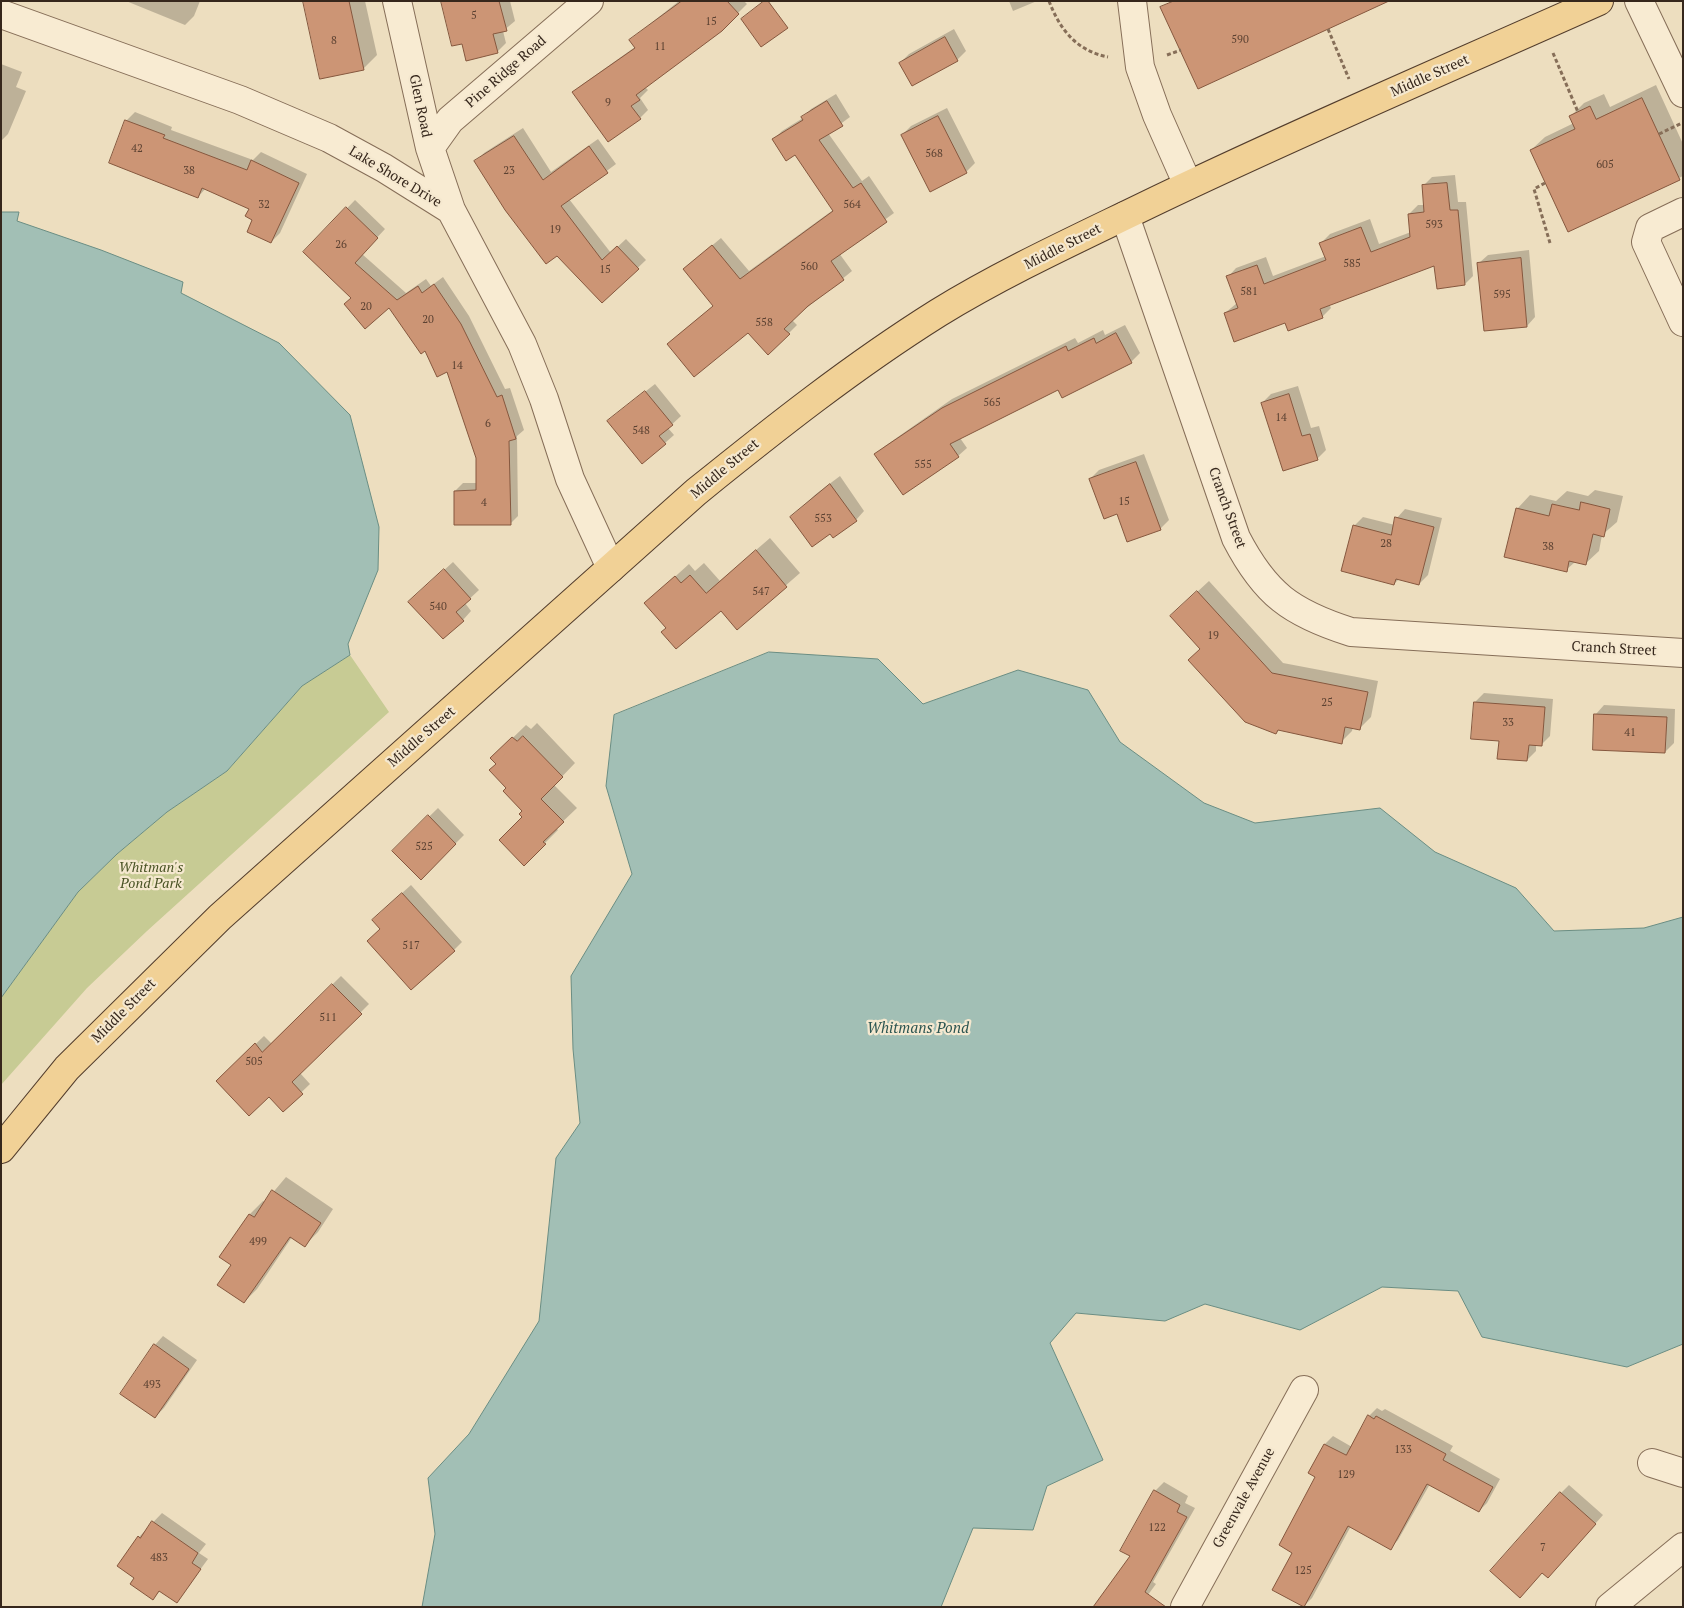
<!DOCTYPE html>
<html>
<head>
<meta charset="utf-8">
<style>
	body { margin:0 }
	#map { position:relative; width:1684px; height:1608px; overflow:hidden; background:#eddebf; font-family:"PT Serif",serif }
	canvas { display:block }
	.frame { position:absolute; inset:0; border:2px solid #36271c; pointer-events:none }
</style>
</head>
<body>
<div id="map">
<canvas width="1684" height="1608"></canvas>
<div class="frame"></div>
</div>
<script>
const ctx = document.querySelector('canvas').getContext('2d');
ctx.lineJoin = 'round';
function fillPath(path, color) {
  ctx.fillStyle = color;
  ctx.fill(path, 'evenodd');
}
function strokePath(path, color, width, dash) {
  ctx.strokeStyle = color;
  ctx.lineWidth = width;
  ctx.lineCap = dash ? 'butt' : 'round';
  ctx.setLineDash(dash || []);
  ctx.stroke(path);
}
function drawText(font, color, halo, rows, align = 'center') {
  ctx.font = font + ' "PT Serif",serif';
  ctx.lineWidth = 4.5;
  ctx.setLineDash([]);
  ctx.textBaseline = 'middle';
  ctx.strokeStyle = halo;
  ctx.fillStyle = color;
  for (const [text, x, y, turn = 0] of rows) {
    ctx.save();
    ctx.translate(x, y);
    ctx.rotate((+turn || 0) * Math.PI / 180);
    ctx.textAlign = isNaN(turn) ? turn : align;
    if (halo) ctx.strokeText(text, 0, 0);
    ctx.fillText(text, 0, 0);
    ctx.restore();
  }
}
const green = new Path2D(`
	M 350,655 L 389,712 L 147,931 L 87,988 L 1,1085 L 1,998 L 78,892 L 117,854 L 167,812 L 227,771 L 302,686 Z`);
const water = new Path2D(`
	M 1,212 L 19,212 L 17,221 L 101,250 L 183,282 L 181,293 L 279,343 L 350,415 L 379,527 L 378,570 L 348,644 L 350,655 L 302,686 L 227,771 L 167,812 L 117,854 L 78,892 L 1,998 Z
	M 769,652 L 878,659 L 923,704 L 1018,670 L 1088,690 L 1120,742 L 1204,803 L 1255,823 L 1380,808 L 1435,852 L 1516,888 L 1554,931 L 1644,928 L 1683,917 L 1683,1344 L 1627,1367 L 1482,1337 L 1458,1291 L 1382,1287 L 1300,1330 L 1205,1304 L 1165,1321 L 1076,1313 L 1050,1343 L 1103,1460 L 1047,1486 L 1033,1530 L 973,1528 L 941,1607 L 422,1607 L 435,1534 L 428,1478 L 469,1434 L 539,1321 L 556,1158 L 580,1123 L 573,1049 L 571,976 L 632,874 L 606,786 L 614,715 Z`);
const shadow = new Path2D(`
	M 126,1 L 200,1 L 194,16 L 185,25 Z
	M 304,1 L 365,1 L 377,55 L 363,69 Z
	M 442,1 L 510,1 L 515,21 L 503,31 L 506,43 L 497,52 L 463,42 Z
	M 679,1 L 744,1 L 747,4 L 721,30 L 645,87 L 648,90 L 640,98 L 648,110 L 640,118 L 574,92 L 583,84 L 635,47 L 630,40 Z
	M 1009,1 L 1037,1 L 1013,11 Z
	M 954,29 L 966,51 L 957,60 L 900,63 L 909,54 Z
	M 1,64 L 22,72 L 16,87 L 26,91 L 8,134 L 1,141 Z
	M 1656,85 L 1683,144 L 1683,176 L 1569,230 L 1531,150 L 1545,137 L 1574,123 L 1571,116 L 1584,103 L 1604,94 L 1610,107 Z
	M 836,94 L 850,117 L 828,133 L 862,181 L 869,176 L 894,213 L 839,253 L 852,271 L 792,320 L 797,325 L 789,333 L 748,331 L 677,336 L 714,305 L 684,269 L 721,238 L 749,271 L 833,210 L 795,154 L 774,139 L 782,131 L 803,118 L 811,109 Z
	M 947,108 L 975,163 L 966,172 L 902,135 L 911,126 Z
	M 135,112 L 172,127 L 171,130 L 253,160 L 261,152 L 307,174 L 280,233 L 271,242 L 254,220 L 250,209 L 206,188 L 198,197 L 126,121 Z
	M 523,128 L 551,172 L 598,139 L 616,164 L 569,199 L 611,253 L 626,239 L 646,260 L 602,302 L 476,162 L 484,153 Z
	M 1455,175 L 1458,202 L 1466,202 L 1473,276 L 1465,284 L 1436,264 L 1329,304 L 1331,308 L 1322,317 L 1286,322 L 1225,313 L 1237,303 L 1228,277 L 1236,268 L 1266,257 L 1273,276 L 1326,256 L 1321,243 L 1330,234 L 1370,219 L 1379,244 L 1411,232 L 1409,214 L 1418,205 L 1425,205 L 1423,186 L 1432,177 Z
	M 355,200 L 385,229 L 362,254 L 406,293 L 426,279 L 431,286 L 443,277 L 469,316 L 505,389 L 510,388 L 524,430 L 517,436 L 518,516 L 510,524 L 455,491 L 463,483 L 477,483 L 477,458 L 448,370 L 425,349 L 389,306 L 352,298 L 305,252 Z
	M 1529,250 L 1535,317 L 1527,326 L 1479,263 L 1488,255 Z
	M 1125,325 L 1140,353 L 1131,362 L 1058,388 L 960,438 L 967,448 L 958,456 L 876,454 L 885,446 L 952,399 L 1075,338 L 1078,343 L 1103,330 L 1105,335 Z
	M 655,384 L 681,416 L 668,428 L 674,435 L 665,443 L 618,413 Z
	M 1298,386 L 1311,428 L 1319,426 L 1326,450 L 1317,459 L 1262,403 L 1271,394 Z
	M 1144,454 L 1169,520 L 1160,529 L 1118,512 L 1090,479 L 1099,470 Z
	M 840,476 L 864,511 L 856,520 L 830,532 L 791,517 L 816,494 Z
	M 1595,490 L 1623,496 L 1617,522 L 1602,535 L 1599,551 L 1585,564 L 1575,562 L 1566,570 L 1517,509 L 1530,495 L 1556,501 L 1567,491 L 1588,496 Z
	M 1405,509 L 1442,518 L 1428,575 L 1419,584 L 1399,579 L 1394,584 L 1354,526 L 1363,517 L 1395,525 L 1397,518 Z
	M 770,538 L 800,573 L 737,628 L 721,610 L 667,628 L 646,603 L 689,564 L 695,571 L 704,563 L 720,581 Z
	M 453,562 L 479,590 L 465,603 L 471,611 L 463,620 L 419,593 Z
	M 1209,581 L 1283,663 L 1378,681 L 1371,717 L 1360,728 L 1353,727 L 1352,731 L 1341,742 L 1279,729 L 1276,733 L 1201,648 L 1183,605 Z
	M 1484,693 L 1553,699 L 1550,736 L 1542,744 L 1536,744 L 1536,751 L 1527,760 L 1500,740 L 1475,702 Z
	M 1604,705 L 1675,709 L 1674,743 L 1665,752 L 1596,714 Z
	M 537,723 L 575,763 L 554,785 L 577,808 L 556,828 L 558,830 L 524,864 L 524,811 L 508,788 L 498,763 L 492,758 L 526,725 L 531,729 Z
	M 438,808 L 464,835 L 421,878 L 394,851 Z
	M 411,885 L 462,942 L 454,950 L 381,928 L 382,911 Z
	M 341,976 L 369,1004 L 300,1073 L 310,1084 L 283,1110 L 269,1095 L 217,1081 L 264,1036 L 272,1044 Z
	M 286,1177 L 333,1209 L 318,1232 L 305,1245 L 292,1237 L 257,1289 L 244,1302 L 233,1265 L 221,1257 L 250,1214 L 263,1201 L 265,1202 Z
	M 163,1336 L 197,1360 L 164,1408 L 155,1417 L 155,1345 Z
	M 1377,1408 L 1382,1411 L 1385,1409 L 1453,1446 L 1450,1451 L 1500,1479 L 1487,1503 L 1479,1511 L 1430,1484 L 1398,1540 L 1390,1548 L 1351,1526 L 1312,1598 L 1304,1606 L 1294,1552 L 1317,1477 L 1310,1472 L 1325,1444 L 1333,1436 L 1352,1447 L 1369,1416 Z
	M 1164,1482 L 1188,1496 L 1185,1503 L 1195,1508 L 1153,1582 L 1156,1584 L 1139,1607 L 1132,1556 L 1155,1491 Z
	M 1569,1485 L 1603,1515 L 1556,1568 L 1561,1493 Z
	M 162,1513 L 206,1544 L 199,1553 L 208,1559 L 177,1601 L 161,1590 L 153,1598 L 136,1578 L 139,1537 Z`);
const building = new Path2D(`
	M 303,1 L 349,1 L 364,70 L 320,79 Z
	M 441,1 L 499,1 L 507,31 L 493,34 L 498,53 L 466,61 L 462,44 L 452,46 Z
	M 682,1 L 727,1 L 739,14 L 722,31 L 636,95 L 640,100 L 631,106 L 641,119 L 608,142 L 572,92 L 635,48 L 629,40 Z
	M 764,1 L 768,1 L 788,28 L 761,47 L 741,19 Z
	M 1174,1 L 1389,1 L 1198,89 L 1160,7 Z
	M 945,37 L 958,61 L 912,86 L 899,63 Z
	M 1642,98 L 1680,180 L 1568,232 L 1530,150 L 1575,129 L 1569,116 L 1590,106 L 1596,119 Z
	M 827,101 L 843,126 L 819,140 L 853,188 L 861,183 L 887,222 L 831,261 L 844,280 L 808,306 L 784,329 L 790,334 L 768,355 L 748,333 L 694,377 L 667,344 L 713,306 L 683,269 L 712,245 L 740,279 L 833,211 L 795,155 L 786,161 L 772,139 L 803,120 L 801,117 Z
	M 938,116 L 967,173 L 930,192 L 901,135 Z
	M 125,120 L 165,135 L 163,138 L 247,170 L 251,160 L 299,183 L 271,243 L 247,232 L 252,220 L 245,216 L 249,209 L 202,188 L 198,198 L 109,163 Z
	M 514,136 L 543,180 L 589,146 L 608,173 L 561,206 L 602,260 L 617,246 L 639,269 L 602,303 L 557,256 L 546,264 L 505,210 L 474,161 Z
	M 1447,183 L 1450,210 L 1458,210 L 1465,285 L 1437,289 L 1434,266 L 1320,309 L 1323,318 L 1288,331 L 1285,323 L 1234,342 L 1224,313 L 1238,308 L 1226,276 L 1257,265 L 1264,284 L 1326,260 L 1319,243 L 1361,227 L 1371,252 L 1410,237 L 1408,214 L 1424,212 L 1422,185 Z
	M 346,207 L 378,238 L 355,263 L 397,300 L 418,286 L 422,293 L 434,284 L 461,324 L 497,397 L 502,395 L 516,439 L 509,441 L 511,525 L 454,525 L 454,491 L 476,490 L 476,458 L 447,372 L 437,377 L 425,351 L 421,354 L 389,308 L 365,329 L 344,304 L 351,298 L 303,252 Z
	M 1521,258 L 1527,327 L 1484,331 L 1477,263 Z
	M 1116,333 L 1132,363 L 1062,398 L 1058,390 L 950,444 L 959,457 L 903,495 L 874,454 L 942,408 L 1066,346 L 1068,351 L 1094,338 L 1096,343 Z
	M 645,391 L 673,425 L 659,436 L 666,444 L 642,464 L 607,421 Z
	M 1289,394 L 1302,436 L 1310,434 L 1318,460 L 1283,471 L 1261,403 Z
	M 1136,462 L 1161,530 L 1127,542 L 1117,514 L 1104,519 L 1089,479 Z
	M 830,484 L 857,521 L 833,538 L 830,534 L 812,547 L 790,517 Z
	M 1581,502 L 1610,509 L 1604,537 L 1593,534 L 1586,565 L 1569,561 L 1567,572 L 1504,557 L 1516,508 L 1549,516 L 1552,504 L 1579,510 Z
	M 1395,517 L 1434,527 L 1419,585 L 1396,579 L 1394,585 L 1341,571 L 1353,525 L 1391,535 Z
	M 756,550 L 787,587 L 737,630 L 721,611 L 676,649 L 661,632 L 666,628 L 644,603 L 675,576 L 681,583 L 690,575 L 706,593 Z
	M 444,569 L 471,599 L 456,612 L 464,621 L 443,639 L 408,602 Z
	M 1197,591 L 1272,673 L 1368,692 L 1360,730 L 1345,727 L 1342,744 L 1278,730 L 1276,734 L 1245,722 L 1188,660 L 1200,649 L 1170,616 Z
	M 1474,702 L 1545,707 L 1542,746 L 1529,745 L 1527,761 L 1497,759 L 1499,741 L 1471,739 Z
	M 1594,714 L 1667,717 L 1665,753 L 1593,750 Z
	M 523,736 L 563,777 L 541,799 L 564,822 L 543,842 L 546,844 L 524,866 L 499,840 L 522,817 L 519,814 L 522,811 L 503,791 L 506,788 L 489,770 L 496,764 L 490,758 L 512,737 L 517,741 Z
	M 428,815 L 456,844 L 421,880 L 392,851 Z
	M 402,893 L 455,951 L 411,990 L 367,941 L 380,929 L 372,920 Z
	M 332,984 L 362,1014 L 292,1082 L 303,1094 L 283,1112 L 269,1097 L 249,1116 L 216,1081 L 255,1043 L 262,1052 Z
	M 272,1190 L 321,1223 L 305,1247 L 290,1237 L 244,1303 L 217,1285 L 231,1265 L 219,1257 L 249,1214 L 254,1217 Z
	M 154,1344 L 189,1369 L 155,1418 L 120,1394 Z
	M 1368,1415 L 1374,1419 L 1376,1416 L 1446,1454 L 1443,1460 L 1493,1487 L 1479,1512 L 1427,1484 L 1391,1550 L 1348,1526 L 1304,1607 L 1272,1590 L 1292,1553 L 1279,1545 L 1315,1477 L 1308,1473 L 1324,1444 L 1346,1455 Z
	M 1154,1490 L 1180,1505 L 1177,1512 L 1187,1517 L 1145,1592 L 1166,1607 L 1093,1607 L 1130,1556 L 1120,1551 Z
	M 1560,1492 L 1596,1524 L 1548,1578 L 1542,1573 L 1520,1598 L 1490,1571 Z
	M 152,1521 L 198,1553 L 192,1563 L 201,1569 L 177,1603 L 159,1591 L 153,1600 L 130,1584 L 134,1578 L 117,1566 L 138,1536 L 140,1538 Z`);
const path = new Path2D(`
	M 1049,1 C 1060,30 1077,51 1108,57
	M 1328,29 L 1349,79
	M 1553,53 L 1578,112
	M 1167,55 L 1181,50
	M 1659,134 L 1682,123
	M 1545,183 L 1534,189 L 1550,243`);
const minor = new Path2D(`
	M 397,1 L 430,148 L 451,210
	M 1132,1 L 1140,67 L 1157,115 L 1188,185
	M 1639,1 L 1683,93
	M 1,14 L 240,100 L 329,138 L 384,168 L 451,210 L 522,344 L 544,399 L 570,479 L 611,568
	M 430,148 L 450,120 L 589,1
	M 1683,212 L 1650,228 L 1646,242 L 1683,322
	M 1125,216 L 1236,538 C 1265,594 1291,613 1351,632 L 1683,653
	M 1652,1463 L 1683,1473
	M 1185,1607 L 1304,1390
	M 1610,1607 L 1683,1547`);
const major = new Path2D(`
	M 1,1149 L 67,1068 L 220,917 L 696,492 C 774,429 852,367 938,313 C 1003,273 1075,240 1145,206 C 1294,134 1447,69 1599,1`);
const numberNames = [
	["5",474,16],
	["15",711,22],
	["590",1240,40],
	["8",334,41],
	["11",660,47],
	["9",608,103],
	["42",137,149],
	["568",934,154],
	["605",1605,165],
	["38",189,171],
	["23",509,171],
	["32",264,205],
	["564",852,205],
	["593",1434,225],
	["19",555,230],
	["26",341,245],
	["585",1352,264],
	["560",809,267],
	["15",605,270],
	["581",1249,292],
	["595",1502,295],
	["20",366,307],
	["20",428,320],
	["558",764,323],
	["14",457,366],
	["565",992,403],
	["14",1281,418],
	["6",488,424],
	["548",641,431],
	["555",923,465],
	["15",1124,502],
	["4",484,503],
	["553",823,519],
	["28",1386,544],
	["38",1548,547],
	["547",761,592],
	["540",438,607],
	["19",1213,636],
	["25",1327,703],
	["33",1508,723],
	["41",1630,733],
	["525",424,847],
	["517",411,946],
	["511",328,1018],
	["505",254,1062],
	["499",258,1242],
	["493",152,1385],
	["133",1403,1450],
	["129",1346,1475],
	["122",1157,1528],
	["7",1543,1548],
	["483",159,1558],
	["125",1303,1571]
];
const streetNames = [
	["Pine Ridge Road",506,72,-41],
	["Middle Street",1430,76,-24],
	["Glen Road",420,106,78],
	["Lake Shore Drive",395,177,31],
	["Middle Street",1063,247,-27],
	["Middle Street",725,469,-40],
	["Cranch Street",1227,508,70],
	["Cranch Street",1614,649,3],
	["Middle Street",422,737,-41],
	["Middle Street",124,1011,-45],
	["Greenvale Avenue",1244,1498,-61]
];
const parkNames = [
	["Whitman's",151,868],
	["Pond Park",151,884]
];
const waterNames = [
	["Whitmans Pond",918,1029]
];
fillPath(green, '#c7cb94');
fillPath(water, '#a2bfb5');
strokePath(water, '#6a8d83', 1);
fillPath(shadow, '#0003');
fillPath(building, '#cc9575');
strokePath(building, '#85573e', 1);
strokePath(minor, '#866e58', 30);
strokePath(major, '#533d2c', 30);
strokePath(path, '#866e58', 3, [4, 2.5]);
strokePath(minor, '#f8ebd2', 28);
strokePath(major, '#f1d196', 28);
drawText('11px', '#5c4232', null, numberNames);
drawText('14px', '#36271c', '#f5e8cf', streetNames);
drawText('italic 14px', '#485223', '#f5e8cf', parkNames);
drawText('italic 15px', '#2b5551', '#f5e8cf', waterNames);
</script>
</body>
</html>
